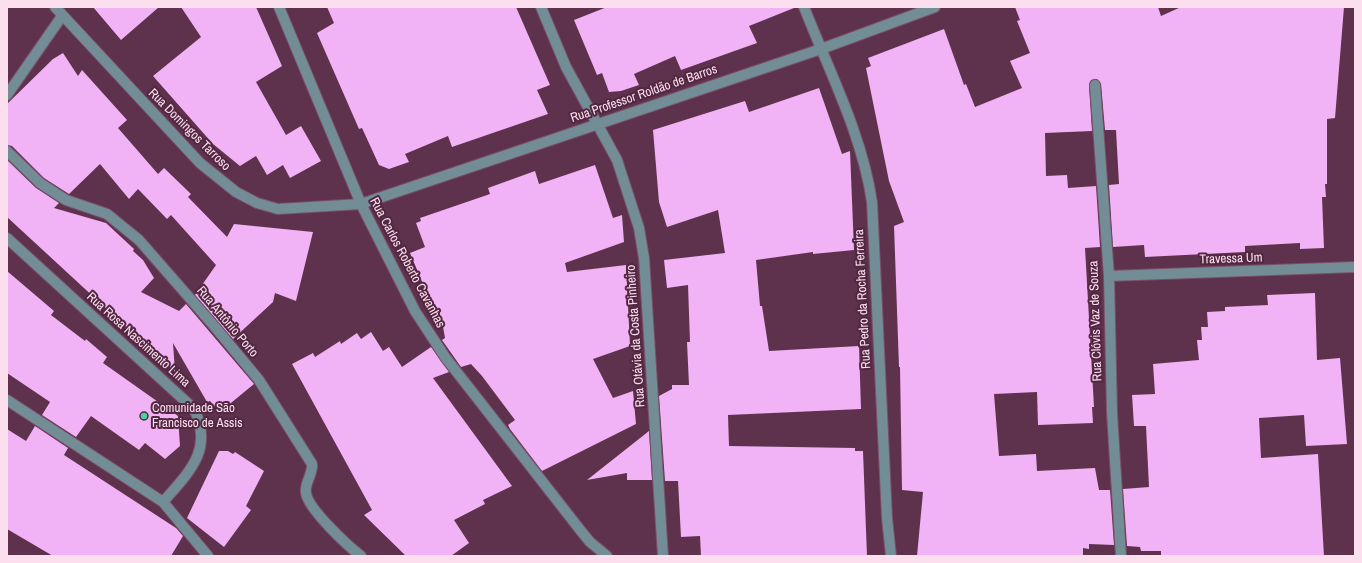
<!DOCTYPE html>
<html>
<head>
<meta charset="utf-8">
<style>
	body { margin:0 }
	#map { position:relative; width:1362px; height:563px; overflow:hidden; background:#5e314c; font-family:"Archivo Narrow",sans-serif }
	canvas { display:block }
	.frame { position:absolute; inset:0; border:8px solid #fcdfef; pointer-events:none }
</style>
</head>
<body>
<div id="map">
<canvas width="1362" height="563"></canvas>
<div class="frame"></div>
</div>
<script>
const ctx = document.querySelector('canvas').getContext('2d');
ctx.lineJoin = 'round';
function fillPath(path, color) {
  ctx.fillStyle = color;
  ctx.fill(path, 'evenodd');
}
function strokePath(path, color, width, dash) {
  ctx.strokeStyle = color;
  ctx.lineWidth = width;
  ctx.lineCap = dash ? 'butt' : 'round';
  ctx.setLineDash(dash || []);
  ctx.stroke(path);
}
function drawText(font, color, halo, rows, align = 'center') {
  ctx.font = font + ' "Archivo Narrow",sans-serif';
  ctx.lineWidth = 4;
  ctx.setLineDash([]);
  ctx.textBaseline = 'middle';
  ctx.strokeStyle = halo;
  ctx.fillStyle = color;
  for (const [text, x, y, turn = 0] of rows) {
    ctx.save();
    ctx.translate(x, y);
    ctx.rotate((+turn || 0) * Math.PI / 180);
    ctx.textAlign = isNaN(turn) ? turn : align;
    if (halo) ctx.strokeText(text, 0, 0);
    ctx.fillText(text, 0, 0);
    ctx.restore();
  }
}
const building = new Path2D(`
	M 93,7 L 159,7 L 121,40 Z
	M 181,7 L 256,7 L 282,66 L 256,82 L 286,135 L 301,126 L 321,161 L 290,178 L 283,165 L 267,175 L 256,156 L 240,166 L 213,144 L 153,76 L 201,37 Z
	M 327,7 L 516,7 L 550,85 L 537,90 L 548,114 L 452,147 L 448,136 L 405,154 L 409,162 L 389,169 L 379,165 L 362,128 L 359,129 L 317,33 L 334,23 Z
	M 607,7 L 793,7 L 794,8 L 749,26 L 757,43 L 681,70 L 675,56 L 634,74 L 639,85 L 621,91 L 609,92 L 602,73 L 597,75 L 574,20 Z
	M 1015,7 L 1158,7 L 1161,16 L 1181,7 L 1344,7 L 1335,118 L 1327,119 L 1327,184 L 1325,184 L 1326,197 L 1322,197 L 1324,248 L 1300,249 L 1300,243 L 1245,246 L 1245,252 L 1145,257 L 1144,245 L 1113,247 L 1109,185 L 1119,184 L 1116,130 L 1105,130 L 1101,84 L 1097,79 L 1091,80 L 1089,85 L 1092,131 L 1045,133 L 1046,176 L 1067,175 L 1068,188 L 1096,186 L 1100,247 L 1085,248 L 1094,407 L 1092,407 L 1093,423 L 1038,425 L 1037,392 L 994,394 L 999,456 L 1036,454 L 1037,471 L 1095,468 L 1099,490 L 1110,490 L 1114,545 L 1089,544 L 1089,549 L 1083,548 L 1083,556 L 917,556 L 923,492 L 902,490 L 900,367 L 899,367 L 894,226 L 904,222 L 889,181 L 866,68 L 871,66 L 868,58 L 944,29 L 964,85 L 966,84 L 975,107 L 1022,88 L 1010,61 L 1030,53 L 1017,21 L 1020,20 Z
	M 63,53 L 78,76 L 82,70 L 127,120 L 118,128 L 158,174 L 164,168 L 191,194 L 188,197 L 227,237 L 234,224 L 313,232 L 296,301 L 275,293 L 273,302 L 233,339 L 195,295 L 216,265 L 171,215 L 167,219 L 138,189 L 129,199 L 100,164 L 69,194 L 44,178 L 12,146 L 7,145 L 7,104 L 53,59 Z
	M 819,88 L 842,154 L 850,151 L 854,250 L 813,254 L 813,252 L 756,260 L 760,306 L 762,306 L 769,351 L 859,346 L 861,409 L 728,415 L 729,446 L 855,448 L 855,451 L 863,451 L 867,556 L 701,556 L 700,536 L 681,537 L 678,481 L 665,481 L 659,396 L 672,389 L 672,385 L 689,385 L 687,342 L 690,342 L 688,285 L 667,288 L 664,260 L 725,253 L 718,210 L 667,227 L 659,202 L 653,130 L 745,101 L 749,112 Z
	M 7,160 L 36,188 L 59,203 L 54,208 L 106,223 L 134,249 L 133,251 L 143,260 L 154,278 L 141,292 L 179,311 L 186,304 L 254,384 L 220,412 L 210,401 L 207,402 L 173,343 L 175,372 L 7,217 Z
	M 595,165 L 613,218 L 622,215 L 624,242 L 565,263 L 567,272 L 626,265 L 630,346 L 593,359 L 613,398 L 633,391 L 636,424 L 542,471 L 510,429 L 508,425 L 515,420 L 482,376 L 471,364 L 461,367 L 442,340 L 445,338 L 442,321 L 433,308 L 410,253 L 425,247 L 416,223 L 421,221 L 420,218 L 490,194 L 488,188 L 535,171 L 539,184 Z
	M 7,271 L 54,311 L 51,315 L 85,341 L 86,339 L 107,357 L 103,363 L 178,416 L 180,446 L 165,459 L 145,443 L 139,450 L 91,416 L 76,437 L 42,415 L 50,402 L 7,373 Z
	M 1315,293 L 1317,360 L 1340,358 L 1347,444 L 1306,446 L 1304,415 L 1259,418 L 1261,458 L 1318,454 L 1324,556 L 1161,556 L 1161,551 L 1141,551 L 1140,547 L 1127,546 L 1123,489 L 1149,487 L 1146,426 L 1134,426 L 1132,395 L 1155,394 L 1153,364 L 1199,360 L 1197,340 L 1202,340 L 1201,327 L 1208,327 L 1207,312 L 1225,311 L 1225,307 L 1268,305 L 1267,295 Z
	M 371,332 L 383,351 L 389,347 L 402,367 L 431,347 L 449,372 L 433,378 L 512,486 L 483,500 L 485,504 L 454,520 L 469,543 L 451,556 L 406,556 L 364,515 L 372,510 L 292,364 L 313,353 L 315,357 L 340,341 L 341,344 L 357,333 L 361,339 Z
	M 35,426 L 68,448 L 64,455 L 176,528 L 183,536 L 171,556 L 53,556 L 7,529 L 7,429 L 26,441 Z
	M 649,431 L 652,480 L 627,480 L 627,473 L 587,480 Z
	M 219,451 L 228,451 L 233,454 L 235,452 L 264,471 L 246,506 L 251,510 L 224,547 L 187,518 Z`);
const minor = new Path2D(`
	M 55,7 L 200,163 L 236,192 L 257,203 L 278,209 L 361,204 L 821,49 L 935,7
	M 279,7 L 361,204 L 415,311 L 445,357 L 581,531 L 590,542 L 607,556
	M 541,7 L 566,67 L 617,160 L 639,228 L 644,258 L 663,556
	M 804,7 C 829,71 862,134 872,202 L 887,518 L 891,556
	M 1095,85 L 1109,276 L 1112,413 L 1121,556
	M 7,95 L 62,16
	M 7,151 L 40,183 L 66,200 L 107,214 L 139,240 L 215,327 L 259,380 L 312,464 C 313,475 304,483 306,493 C 308,509 348,546 361,556
	M 7,238 L 194,409 C 214,450 189,472 163,502 L 7,400
	M 1109,276 L 1355,267
	M 163,502 L 208,556`);
const markers = [
	[144,416,4,"#46d49e"]
];
const streetNames = [
	["Rua Professor Roldão de Barros",644,94,-19],
	["Rua Domingos Tarroso",189,130,45],
	["Travessa Um",1231,259,-2],
	["Rua Carlos Roberto Cavanhas",407,263,62],
	["Rua Pedro da Rocha Ferreira",863,299,-93],
	["Rua Clóvis Vaz de Souza",1096,321,-92],
	["Rua Antônio Porto",227,322,50],
	["Rua Otávia da Costa Pinheiro",636,336,-94],
	["Rua Rosa Nascimento Lima",138,340,42]
];
const poiNames = [
	["Comunidade São",152,409],
	["Francisco de Assis",152,424]
];
fillPath(building, '#f1b2f6');
strokePath(minor, '#7a5069', 12);
strokePath(minor, '#738d97', 10);
for (const [x, y, r, color] of markers) {
  const dot = new Path2D();
  dot.arc(x, y, r, 0, 2 * Math.PI);
  ctx.fillStyle = color;
  ctx.fill(dot);
  strokePath(dot, '#522741', 1.5);
}
drawText('13px', '#fcdfef', '#522741', streetNames);
drawText('13px', '#fcdfef', '#522741', poiNames, 'left');
</script>
</body>
</html>
